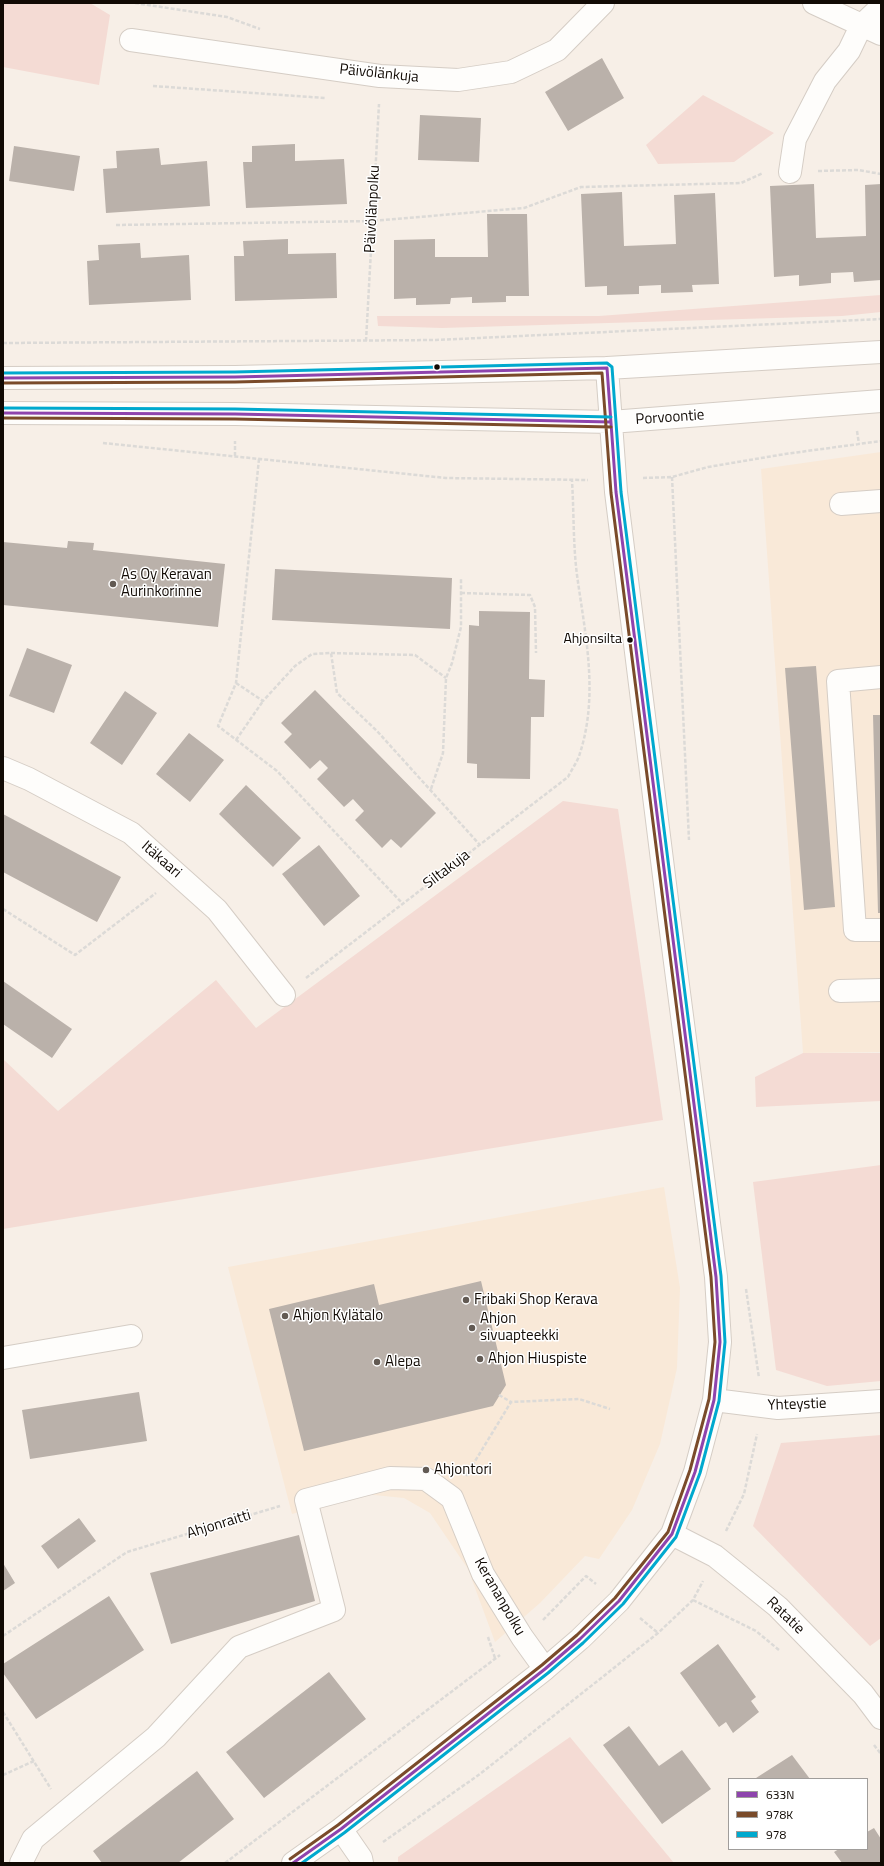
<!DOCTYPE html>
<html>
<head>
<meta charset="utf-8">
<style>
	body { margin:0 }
	#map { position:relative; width:884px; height:1866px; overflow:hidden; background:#f7efe7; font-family:"Titillium Web",sans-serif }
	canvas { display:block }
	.frame { position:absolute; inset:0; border:4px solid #110a04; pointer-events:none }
	.legend { position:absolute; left:728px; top:1778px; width:140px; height:72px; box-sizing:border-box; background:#fff; border:1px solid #a09d9b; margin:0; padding:5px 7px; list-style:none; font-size:12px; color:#110a04 }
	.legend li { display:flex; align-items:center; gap:8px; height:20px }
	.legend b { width:20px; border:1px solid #a09d9b }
</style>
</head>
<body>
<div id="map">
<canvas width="884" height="1866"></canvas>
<div class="frame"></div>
<ul class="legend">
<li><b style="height:5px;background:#8e44ad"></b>633N</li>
<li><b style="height:5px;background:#7a4b2a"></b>978K</li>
<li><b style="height:5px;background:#00a9ce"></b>978</li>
</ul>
</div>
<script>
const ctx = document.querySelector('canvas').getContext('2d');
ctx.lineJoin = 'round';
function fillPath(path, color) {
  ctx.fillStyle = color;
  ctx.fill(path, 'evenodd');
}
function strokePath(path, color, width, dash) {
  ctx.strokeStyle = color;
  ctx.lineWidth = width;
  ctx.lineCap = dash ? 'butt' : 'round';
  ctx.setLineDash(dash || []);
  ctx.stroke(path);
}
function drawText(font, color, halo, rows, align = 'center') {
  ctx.font = font + ' "Titillium Web",sans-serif';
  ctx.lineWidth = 3;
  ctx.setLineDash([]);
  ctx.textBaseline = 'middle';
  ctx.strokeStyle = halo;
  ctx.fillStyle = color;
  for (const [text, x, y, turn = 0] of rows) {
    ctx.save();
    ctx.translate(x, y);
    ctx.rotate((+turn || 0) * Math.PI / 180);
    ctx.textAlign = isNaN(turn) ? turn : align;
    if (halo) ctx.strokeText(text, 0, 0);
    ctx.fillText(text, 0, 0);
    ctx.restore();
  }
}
const built = new Path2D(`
	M 881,452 L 881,1052 L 803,1053 L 761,469 Z
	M 664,1187 L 680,1288 L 677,1368 L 660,1444 L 632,1510 L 599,1559 L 585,1556 L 540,1603 L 495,1642 L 468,1569 L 430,1513 L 404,1498 L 364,1494 L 292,1514 L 228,1267 Z`);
const green = new Path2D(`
	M 3,3 L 90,3 L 110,15 L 99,85 L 3,67 Z
	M 703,95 L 774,133 L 734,162 L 658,164 L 646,145 Z
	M 881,295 L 881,312 L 842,316 L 442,328 L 378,326 L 377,316 L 599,316 Z
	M 563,801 L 618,809 L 663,1120 L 3,1229 L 3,1059 L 58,1111 L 216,980 L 256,1028 Z
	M 803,1053 L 881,1053 L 881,1101 L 756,1107 L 755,1077 Z
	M 881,1165 L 881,1381 L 827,1386 L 776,1370 L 753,1182 Z
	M 881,1435 L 881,1638 L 870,1646 L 753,1526 L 781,1443 Z
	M 570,1737 L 674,1863 L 398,1863 L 398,1857 Z`);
const building = new Path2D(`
	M 602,58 L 624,98 L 568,131 L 545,92 Z
	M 420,115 L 481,118 L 479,162 L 418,160 Z
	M 295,144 L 295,161 L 344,159 L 347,204 L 246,208 L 243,162 L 252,162 L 252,146 Z
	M 14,146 L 80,156 L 74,191 L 9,181 Z
	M 159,148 L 161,165 L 207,161 L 210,206 L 106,213 L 103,169 L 117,168 L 116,151 Z
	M 814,184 L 816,238 L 866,236 L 865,185 L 881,184 L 881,280 L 854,282 L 853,272 L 831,273 L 831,283 L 799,286 L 799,275 L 774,277 L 770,186 Z
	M 622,192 L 624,246 L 676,244 L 674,195 L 715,193 L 719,284 L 692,285 L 693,292 L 661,293 L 661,285 L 639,286 L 639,294 L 607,295 L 607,286 L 585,287 L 581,194 Z
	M 487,214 L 527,214 L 529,296 L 506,296 L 506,302 L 472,303 L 472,297 L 451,298 L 450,304 L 416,305 L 416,298 L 394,299 L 394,240 L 435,239 L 435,257 L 488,257 Z
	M 288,239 L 288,254 L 336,253 L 337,298 L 235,301 L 234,256 L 244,256 L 243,241 Z
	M 140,243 L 141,258 L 189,255 L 191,300 L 89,305 L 87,261 L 99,260 L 98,245 Z
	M 68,541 L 94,543 L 93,550 L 225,564 L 218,627 L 3,605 L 3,542 L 67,548 Z
	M 275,569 L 452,578 L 450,629 L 272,620 Z
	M 479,611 L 530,612 L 529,679 L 545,680 L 544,717 L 531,717 L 530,779 L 477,778 L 477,764 L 467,763 L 469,625 L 479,626 Z
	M 27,648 L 72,665 L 54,713 L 9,696 Z
	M 816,666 L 835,907 L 804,910 L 785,668 Z
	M 315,690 L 436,813 L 401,848 L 391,839 L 382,848 L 355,820 L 364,811 L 353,799 L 344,807 L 317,779 L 328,768 L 320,760 L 310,769 L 284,742 L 292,734 L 281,723 Z
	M 125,691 L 157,713 L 122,765 L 90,743 Z
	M 873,715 L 881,715 L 881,913 L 878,913 Z
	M 189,733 L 224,760 L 190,802 L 156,774 Z
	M 246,785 L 301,838 L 273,867 L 219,814 Z
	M 3,814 L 121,877 L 97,922 L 3,872 Z
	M 319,845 L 360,896 L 324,926 L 282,874 Z
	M 3,981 L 72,1029 L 52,1058 L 3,1024 Z
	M 481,1281 L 506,1385 L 493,1406 L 304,1451 L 269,1309 L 374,1284 L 379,1305 Z
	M 139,1392 L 147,1441 L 30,1459 L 22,1410 Z
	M 79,1518 L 96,1541 L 58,1569 L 41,1546 Z
	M 299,1535 L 315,1601 L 171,1644 L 150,1573 Z
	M 3,1563 L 15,1583 L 3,1591 Z
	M 109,1596 L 144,1650 L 36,1719 L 3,1673 L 3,1664 Z
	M 718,1644 L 756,1697 L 751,1701 L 759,1712 L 733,1733 L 726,1722 L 719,1727 L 680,1673 Z
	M 329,1672 L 366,1719 L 264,1798 L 226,1752 Z
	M 629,1726 L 659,1766 L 682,1750 L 711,1789 L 662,1824 L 603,1745 Z
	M 792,1755 L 810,1779 L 756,1778 Z
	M 197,1771 L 234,1819 L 178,1863 L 102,1863 L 93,1851 Z
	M 874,1828 L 881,1839 L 881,1863 L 842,1863 L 834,1852 L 839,1849 L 867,1849 L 867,1832 Z`);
const path = new Path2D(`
	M 135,3 L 227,17 L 260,29
	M 153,86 L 325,98
	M 818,171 L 858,170 L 881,174
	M 116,225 L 372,221 L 524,208 L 581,187 L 741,183 L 763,173
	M 366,341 L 379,104
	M 3,343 L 436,340 L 881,319
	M 857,431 L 859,444
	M 103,443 L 446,478 L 588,480
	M 235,456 L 235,441
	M 259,459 L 236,683 L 218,726 L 277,771 L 403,904
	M 672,477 L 689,840
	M 643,478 L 672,477 L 708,467 L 785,454 L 881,441
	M 461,593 L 530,595 L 535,607 L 536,653
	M 331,653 L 415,655 L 446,678
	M 236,683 L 263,701 L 295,666 L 312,654 L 331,653 L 337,693 L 377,731 L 480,845
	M 236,740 L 263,701
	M 431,789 L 443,753 L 446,678 L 452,663 L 461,627 L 461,578
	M 3,909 L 75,955 L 156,893
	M 306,978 L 568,777 C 572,769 578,761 580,753 C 599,694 585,634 577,575 C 573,544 574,512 572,481
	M 746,1289 L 759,1378
	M 499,1395 L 511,1402
	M 466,1476 L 511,1402 L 579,1399 L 610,1409
	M 726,1531 L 744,1494 L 757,1434
	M 693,1600 L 756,1631 L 779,1650
	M 640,1618 L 658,1633
	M 543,1620 L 586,1576 L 596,1584
	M 3,1636 L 127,1552 L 280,1506
	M 488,1637 L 495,1658
	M 3,1712 L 51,1789
	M 874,1745 L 881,1754
	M 3,1775 L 34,1761
	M 383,1842 L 480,1774 L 658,1633 L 693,1600 L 703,1581
	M 225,1863 L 500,1655`);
const minor = new Path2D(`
	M 814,3 L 881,34
	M 131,40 L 380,76 L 458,80 L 511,72 L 557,50 L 603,3
	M 790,172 L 795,139 L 825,81 L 849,51 L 861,26 L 881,7
	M 3,378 L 235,377 L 607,368 L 881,352
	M 3,413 L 235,414 L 611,422 L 881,401
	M 841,504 L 881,501
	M 881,677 L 838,681 L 855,930 L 881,930
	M 3,768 L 29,779 L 131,833 L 217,910 L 284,995
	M 840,991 L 881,990
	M 3,1358 L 131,1336
	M 714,1400 L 778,1408 L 881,1401
	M 672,1534 L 715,1556 L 778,1607 L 863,1694 L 881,1718
	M 341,1829 L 361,1858 L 362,1863
	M 21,1863 L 33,1839 L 156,1737 L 239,1647 L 334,1610 L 306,1500 L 390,1478 L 426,1479 L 452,1498 L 483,1574 L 522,1637 L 545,1669
	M 293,1863 L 341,1829 L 545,1669 L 580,1639 L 619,1601 L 672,1534 L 695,1472 L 714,1400 L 720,1342 L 716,1277 L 669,916 L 616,492 L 607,368`);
const bus1 = new Path2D(`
	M 3,378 L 235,377 L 607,368 L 616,492 L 716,1277 L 720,1342 L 714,1400 L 695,1472 L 672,1534 L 619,1601 L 580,1639 L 545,1669 L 341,1829 L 293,1863
	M 3,413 L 235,414 L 611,422`);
const bus2 = new Path2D(`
	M 3,383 L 235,382 L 602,373 L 611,493 L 711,1277 L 715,1342 L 709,1399 L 690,1470 L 668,1532 L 615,1598 L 577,1635 L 542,1665 L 338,1825 L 290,1859
	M 3,418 L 235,419 L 611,427`);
const bus3 = new Path2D(`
	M 3,373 L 235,372 L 607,363 L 612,367 L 621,492 L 721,1276 L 725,1342 L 719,1401 L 700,1473 L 676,1537 L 623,1604 L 583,1643 L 548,1673 L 344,1833 L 302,1863
	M 3,408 L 235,409 L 611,417`);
const markers = [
	[437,367,3.5,"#110a04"],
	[113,584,4,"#625a53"],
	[630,640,3.5,"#110a04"],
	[466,1300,4,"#625a53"],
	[285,1316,4,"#625a53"],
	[472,1328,4,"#625a53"],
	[480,1359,4,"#625a53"],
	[377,1362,4,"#625a53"],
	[426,1470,4,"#625a53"]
];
const busNames = [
	["Ahjonsilta",622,640]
];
const streetNames = [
	["Päivölänkuja",379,74,6],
	["Päivölänpolku",373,209,-87],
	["Porvoontie",670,418,-4],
	["Itäkaari",161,860,41],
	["Siltakuja",447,870,-37],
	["Yhteystie",797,1405,-2],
	["Ahjonraitti",219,1525,-17],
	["Kerananpolku",499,1597,60],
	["Ratatie",785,1616,44]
];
const poiNames = [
	["As Oy Keravan",121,575],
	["Aurinkorinne",121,592],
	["Fribaki Shop Kerava",474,1300],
	["Ahjon Kylätalo",293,1316],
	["Ahjon",480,1319],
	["sivuapteekki",480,1336],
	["Ahjon Hiuspiste",488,1359],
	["Alepa",385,1362],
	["Ahjontori",434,1470]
];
fillPath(built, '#f9e9d8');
fillPath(green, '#f4dbd4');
fillPath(building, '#bab1aa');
strokePath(minor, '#d5cdc5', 24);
strokePath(path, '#dcdad7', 2.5, [4, 2]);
strokePath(minor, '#fefdfb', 22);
strokePath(bus1, '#8e44ad', 3);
strokePath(bus2, '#7a4b2a', 3);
strokePath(bus3, '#00a9ce', 3);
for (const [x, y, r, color] of markers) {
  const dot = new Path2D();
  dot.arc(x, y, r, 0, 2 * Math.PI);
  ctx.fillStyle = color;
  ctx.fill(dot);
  strokePath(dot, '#fff', 1.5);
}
drawText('14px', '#110a04', '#fff', busNames, 'right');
drawText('15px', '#110a04', '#fff', streetNames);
drawText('15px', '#110a04', '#fff', poiNames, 'left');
</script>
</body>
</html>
